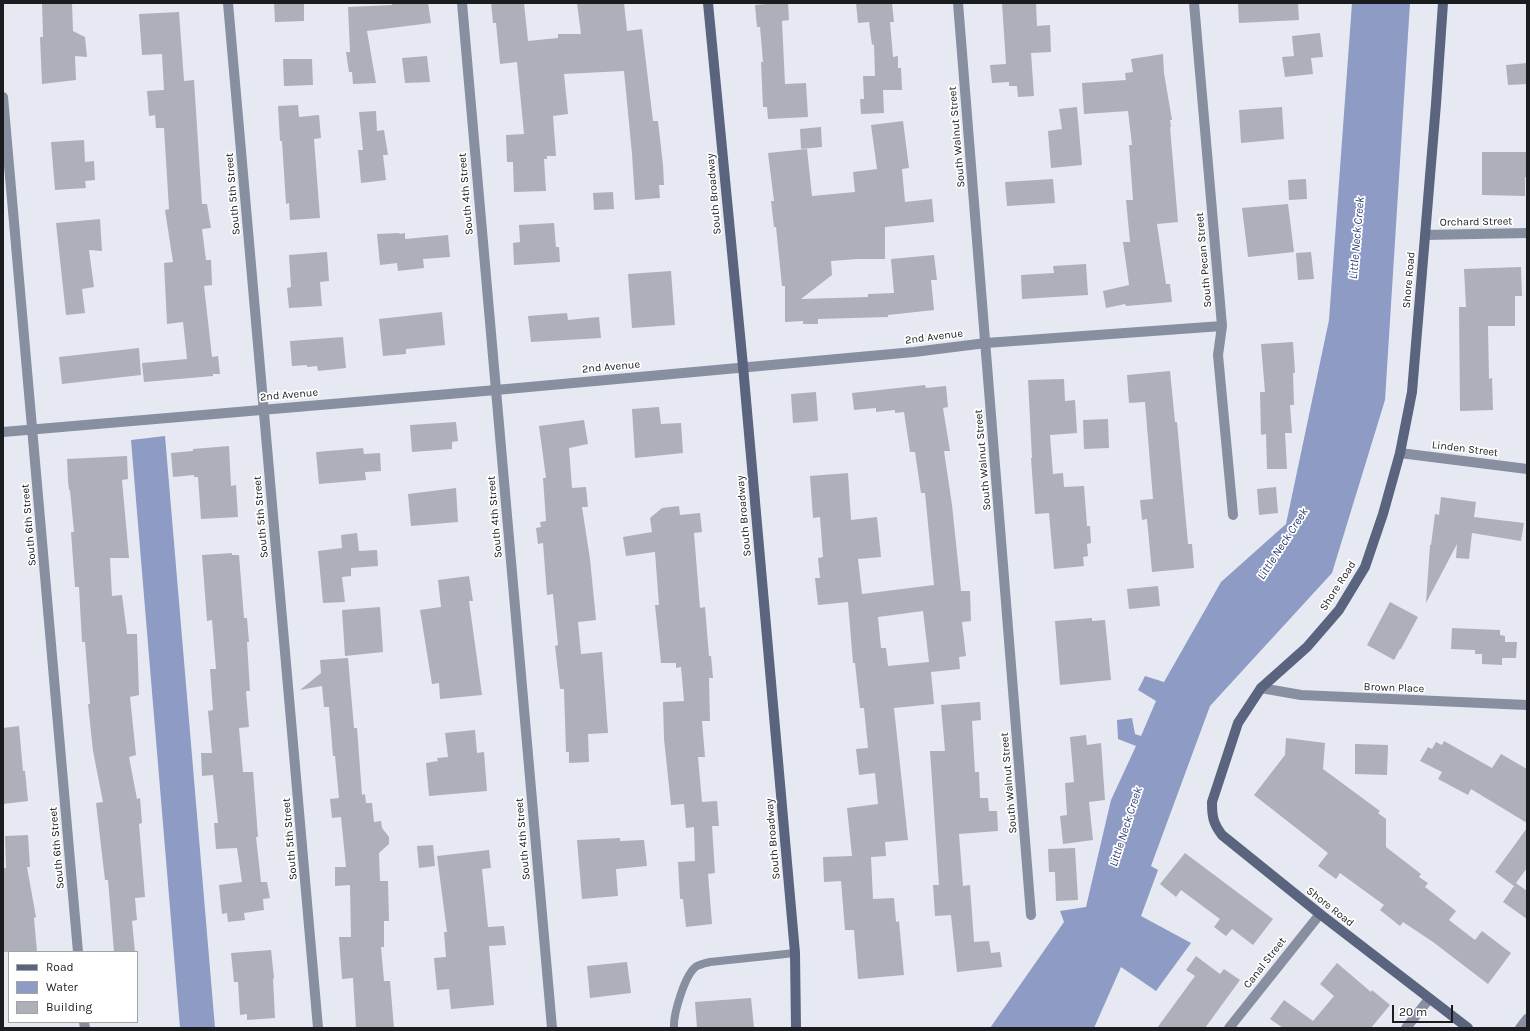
<!DOCTYPE html>
<html>
<head>
<meta charset="utf-8">
<style>
	body { margin:0 }
	#map { position:relative; width:1530px; height:1031px; overflow:hidden; background:#e6e9f2; font-family:Karla,sans-serif }
	canvas { display:block }
	.frame { position:absolute; inset:0; border:4px solid #1b1c1f; pointer-events:none }
	.legend { position:absolute; left:8px; top:951px; width:130px; height:72px; box-sizing:border-box; background:#fff; border:1px solid #a4a4a5; margin:0; padding:5px 7px; list-style:none; font-size:12px; color:#1b1c1f }
	.legend li { display:flex; align-items:center; gap:8px; height:20px }
	.legend b { width:20px; border:1px solid #a4a4a5 }
	.scale { position:absolute; left:1392px; top:1005px; width:61px; height:18px; box-sizing:border-box; border:2px solid #1b1c1f; border-top:0; padding-left:5px; font-size:12px; line-height:14px; white-space:nowrap; color:#1b1c1f; -webkit-text-stroke:3px #fff; paint-order:stroke }
</style>
</head>
<body>
<div id="map">
<canvas width="1530" height="1031"></canvas>
<div class="frame"></div>
<ul class="legend">
<li><b style="height:5px;background:#5b647e"></b>Road</li>
<li><b style="height:11px;background:#8d9bc5"></b>Water</li>
<li><b style="height:11px;background:#adb0b8"></b>Building</li>
</ul>
<div class="scale">20 m</div>
</div>
<script>
const ctx = document.querySelector('canvas').getContext('2d');
ctx.lineJoin = 'round';
function fillPath(path, color) {
  ctx.fillStyle = color;
  ctx.fill(path, 'evenodd');
}
function strokePath(path, color, width, dash) {
  ctx.strokeStyle = color;
  ctx.lineWidth = width;
  ctx.lineCap = dash ? 'butt' : 'round';
  ctx.setLineDash(dash || []);
  ctx.stroke(path);
}
function drawText(font, color, halo, rows, align = 'center') {
  ctx.font = font + ' Karla,sans-serif';
  ctx.lineWidth = 3.5;
  ctx.setLineDash([]);
  ctx.textBaseline = 'middle';
  ctx.strokeStyle = halo;
  ctx.fillStyle = color;
  for (const [text, x, y, turn = 0] of rows) {
    ctx.save();
    ctx.translate(x, y);
    ctx.rotate((+turn || 0) * Math.PI / 180);
    ctx.textAlign = isNaN(turn) ? turn : align;
    if (halo) ctx.strokeText(text, 0, 0);
    ctx.fillText(text, 0, 0);
    ctx.restore();
  }
}
const water = new Path2D(`
	M 1352,3 L 1410,3 L 1385,400 L 1332,573 L 1210,706 L 1151,866 L 1158,870 L 1141,916 L 1191,943 L 1156,991 L 1121,967 L 1094,1028 L 990,1028 L 1064,922 L 1060,911 L 1086,907 L 1111,800 L 1136,746 L 1118,739 L 1117,720 L 1132,718 L 1135,734 L 1141,736 L 1156,701 L 1138,690 L 1145,676 L 1164,682 L 1221,582 L 1286,524 L 1329,320 Z
	M 165,436 L 215,1028 L 180,1028 L 131,440 Z`);
const building = new Path2D(`
	M 42,3 L 72,3 L 73,31 L 85,37 L 87,57 L 75,56 L 76,80 L 42,84 L 40,37 L 43,37 Z
	M 274,3 L 304,3 L 304,21 L 275,22 Z
	M 408,3 L 428,3 L 431,23 L 367,31 L 376,83 L 353,84 L 352,72 L 349,72 L 346,52 L 350,52 L 348,7 L 392,5 L 392,4 Z
	M 491,3 L 524,3 L 528,41 L 558,38 L 558,34 L 581,34 L 577,3 L 624,3 L 627,31 L 642,29 L 653,121 L 658,121 L 663,165 L 664,185 L 659,185 L 660,198 L 635,200 L 632,154 L 624,71 L 564,74 L 568,114 L 553,116 L 556,156 L 547,156 L 547,159 L 544,159 L 546,191 L 514,192 L 513,162 L 507,162 L 506,135 L 524,134 L 517,62 L 500,64 L 496,23 L 493,23 Z
	M 778,3 L 788,3 L 789,20 L 782,21 L 785,84 L 806,83 L 808,117 L 768,119 L 767,107 L 763,107 L 761,62 L 763,62 L 760,27 L 757,27 L 755,5 Z
	M 856,3 L 892,3 L 894,22 L 890,22 L 893,57 L 898,56 L 898,68 L 901,68 L 902,90 L 883,90 L 884,113 L 861,114 L 860,99 L 864,99 L 863,76 L 875,76 L 874,44 L 872,45 L 869,22 L 858,23 Z
	M 1002,3 L 1036,3 L 1037,26 L 1050,25 L 1051,52 L 1031,53 L 1034,96 L 1018,97 L 1017,86 L 1009,86 L 1009,82 L 992,83 L 990,65 L 1006,64 Z
	M 1238,3 L 1298,3 L 1299,20 L 1239,23 Z
	M 179,12 L 184,81 L 194,80 L 202,204 L 207,204 L 211,228 L 202,229 L 206,260 L 211,260 L 212,285 L 204,286 L 212,357 L 218,356 L 220,374 L 213,374 L 213,376 L 144,382 L 142,363 L 187,359 L 183,322 L 167,324 L 164,263 L 173,262 L 165,210 L 169,209 L 164,128 L 156,128 L 155,115 L 149,116 L 147,91 L 164,90 L 162,54 L 142,55 L 139,14 Z
	M 1320,33 L 1323,57 L 1311,58 L 1313,74 L 1285,77 L 1282,57 L 1294,56 L 1292,36 Z
	M 1163,54 L 1164,73 L 1172,120 L 1170,120 L 1171,127 L 1170,127 L 1178,222 L 1157,224 L 1166,284 L 1170,284 L 1172,302 L 1126,306 L 1125,304 L 1106,308 L 1103,291 L 1129,285 L 1123,242 L 1130,242 L 1126,200 L 1133,200 L 1129,145 L 1132,145 L 1128,111 L 1084,114 L 1082,83 L 1126,80 L 1125,73 L 1133,72 L 1131,59 Z
	M 427,56 L 430,82 L 405,83 L 402,58 Z
	M 283,59 L 312,59 L 313,85 L 284,86 Z
	M 1527,63 L 1527,84 L 1508,85 L 1506,65 Z
	M 298,105 L 299,117 L 319,115 L 321,138 L 314,139 L 320,218 L 290,220 L 289,203 L 286,204 L 282,141 L 280,141 L 278,106 Z
	M 1077,107 L 1082,165 L 1051,168 L 1048,131 L 1062,129 L 1059,109 Z
	M 1282,107 L 1284,139 L 1241,143 L 1239,110 Z
	M 376,111 L 377,131 L 384,130 L 388,155 L 383,155 L 386,180 L 361,183 L 358,150 L 363,150 L 359,112 Z
	M 903,121 L 909,168 L 902,169 L 905,202 L 932,199 L 934,222 L 885,227 L 885,259 L 857,259 L 831,261 L 832,275 L 801,299 L 868,297 L 868,294 L 894,293 L 891,259 L 934,255 L 937,280 L 931,280 L 934,310 L 888,315 L 888,317 L 818,319 L 818,324 L 803,324 L 803,321 L 785,322 L 785,286 L 782,286 L 776,227 L 774,227 L 771,201 L 774,201 L 768,153 L 807,149 L 812,196 L 855,192 L 853,172 L 877,169 L 871,125 Z
	M 821,127 L 822,147 L 801,149 L 800,129 Z
	M 84,140 L 85,162 L 94,161 L 95,180 L 85,181 L 86,188 L 55,190 L 51,142 Z
	M 1482,152 L 1527,152 L 1527,177 L 1525,177 L 1525,196 L 1482,195 Z
	M 1053,179 L 1055,203 L 1007,206 L 1005,182 Z
	M 1306,179 L 1307,199 L 1289,200 L 1288,180 Z
	M 613,192 L 614,209 L 594,210 L 593,193 Z
	M 1288,204 L 1294,252 L 1248,257 L 1242,208 Z
	M 100,219 L 102,251 L 89,250 L 94,287 L 82,289 L 85,313 L 66,315 L 56,223 Z
	M 554,223 L 556,247 L 559,247 L 560,262 L 514,265 L 513,243 L 520,242 L 519,225 Z
	M 399,233 L 400,234 L 405,233 L 405,239 L 448,235 L 450,257 L 423,259 L 424,268 L 398,271 L 397,263 L 380,265 L 377,234 Z
	M 327,252 L 329,281 L 320,282 L 322,306 L 289,308 L 287,288 L 291,287 L 289,255 Z
	M 1311,252 L 1314,279 L 1298,280 L 1296,253 Z
	M 1086,264 L 1088,295 L 1022,299 L 1021,275 L 1054,273 L 1053,266 Z
	M 1521,267 L 1522,296 L 1515,296 L 1515,326 L 1488,326 L 1489,379 L 1492,378 L 1493,410 L 1460,411 L 1459,307 L 1466,307 L 1464,269 Z
	M 671,271 L 675,325 L 632,328 L 628,274 Z
	M 442,312 L 445,345 L 406,349 L 406,354 L 383,356 L 379,319 Z
	M 567,313 L 568,320 L 599,317 L 601,338 L 531,342 L 528,316 Z
	M 343,337 L 346,368 L 318,371 L 317,366 L 307,367 L 307,365 L 292,366 L 290,341 Z
	M 1293,342 L 1295,373 L 1293,373 L 1294,405 L 1290,405 L 1292,433 L 1285,433 L 1287,469 L 1267,469 L 1266,434 L 1261,435 L 1260,392 L 1265,392 L 1261,344 Z
	M 139,348 L 141,375 L 62,384 L 59,357 Z
	M 1170,371 L 1175,422 L 1177,422 L 1188,544 L 1192,544 L 1194,568 L 1152,572 L 1147,519 L 1142,520 L 1140,500 L 1153,499 L 1145,402 L 1129,403 L 1127,375 Z
	M 1064,379 L 1065,401 L 1075,400 L 1077,433 L 1050,435 L 1053,474 L 1063,473 L 1064,487 L 1084,486 L 1087,526 L 1090,526 L 1091,543 L 1087,544 L 1088,556 L 1083,557 L 1084,566 L 1054,569 L 1049,513 L 1035,514 L 1031,458 L 1032,458 L 1028,380 Z
	M 925,385 L 926,388 L 946,386 L 948,407 L 943,408 L 950,451 L 944,451 L 952,505 L 961,591 L 970,591 L 971,621 L 962,622 L 966,656 L 959,657 L 960,669 L 931,672 L 934,704 L 894,708 L 908,840 L 885,842 L 886,856 L 871,857 L 873,899 L 894,898 L 896,922 L 899,921 L 904,975 L 858,979 L 854,930 L 845,930 L 841,881 L 824,882 L 823,857 L 852,856 L 847,808 L 878,804 L 875,773 L 859,775 L 856,749 L 868,748 L 864,708 L 860,708 L 855,663 L 853,663 L 848,602 L 818,605 L 815,578 L 820,578 L 818,558 L 823,557 L 820,517 L 813,518 L 810,476 L 848,473 L 851,520 L 877,517 L 881,557 L 858,559 L 862,594 L 934,585 L 925,493 L 921,493 L 915,452 L 910,452 L 904,412 L 895,413 L 895,410 L 876,412 L 876,408 L 854,410 L 852,393 ZM 923,611 L 929,662 L 888,666 L 886,648 L 881,648 L 878,617 Z
	M 816,392 L 818,421 L 793,423 L 791,394 Z
	M 659,407 L 661,424 L 681,423 L 683,453 L 635,458 L 632,409 Z
	M 1108,419 L 1109,448 L 1084,449 L 1083,420 Z
	M 584,420 L 588,444 L 569,448 L 572,488 L 586,487 L 588,507 L 582,507 L 590,559 L 596,620 L 578,622 L 581,654 L 602,652 L 608,733 L 588,734 L 589,762 L 569,763 L 569,752 L 566,752 L 564,689 L 560,689 L 555,646 L 558,645 L 553,594 L 547,595 L 543,543 L 538,544 L 536,528 L 541,527 L 540,522 L 546,521 L 543,478 L 546,478 L 539,426 Z
	M 456,422 L 458,441 L 452,442 L 452,449 L 412,452 L 410,425 Z
	M 229,446 L 231,486 L 236,485 L 238,517 L 201,519 L 198,477 L 194,477 L 194,475 L 173,477 L 171,453 L 193,451 L 193,449 Z
	M 363,448 L 364,454 L 380,453 L 381,471 L 365,472 L 366,480 L 319,484 L 316,452 Z
	M 127,456 L 128,479 L 122,480 L 129,558 L 110,558 L 112,596 L 122,595 L 127,634 L 137,634 L 139,695 L 130,697 L 136,755 L 129,757 L 137,799 L 140,798 L 142,823 L 139,824 L 145,897 L 135,898 L 137,920 L 132,921 L 135,952 L 114,952 L 108,880 L 105,880 L 96,803 L 103,802 L 93,751 L 88,704 L 90,704 L 85,642 L 82,642 L 79,587 L 75,587 L 71,532 L 74,532 L 70,490 L 69,490 L 68,480 L 67,459 Z
	M 1276,487 L 1278,513 L 1259,515 L 1257,489 Z
	M 456,488 L 458,522 L 411,526 L 408,494 Z
	M 1441,497 L 1476,502 L 1474,517 L 1524,523 L 1521,541 L 1472,533 L 1469,559 L 1456,558 L 1457,544 L 1426,603 L 1430,545 L 1431,545 L 1435,514 L 1439,515 Z
	M 679,506 L 680,515 L 700,513 L 702,532 L 694,533 L 700,608 L 705,607 L 709,656 L 711,656 L 713,678 L 709,678 L 710,721 L 702,721 L 705,757 L 698,757 L 702,802 L 717,801 L 719,826 L 712,826 L 715,873 L 708,874 L 712,924 L 686,927 L 683,899 L 680,899 L 678,862 L 695,861 L 694,827 L 686,828 L 684,804 L 671,805 L 664,739 L 663,702 L 684,701 L 681,667 L 676,668 L 676,663 L 661,663 L 655,605 L 659,605 L 655,552 L 626,556 L 623,537 L 652,532 L 650,518 L 662,508 Z
	M 357,533 L 359,551 L 377,550 L 378,566 L 351,568 L 351,576 L 342,577 L 345,602 L 323,603 L 318,551 L 342,548 L 341,535 Z
	M 232,553 L 232,555 L 239,555 L 244,618 L 247,618 L 249,642 L 247,642 L 250,691 L 246,691 L 249,727 L 239,728 L 243,772 L 253,772 L 258,837 L 256,837 L 261,882 L 267,882 L 270,898 L 263,899 L 264,910 L 244,913 L 245,920 L 228,922 L 227,913 L 222,914 L 219,885 L 242,882 L 237,848 L 216,849 L 214,823 L 218,823 L 213,775 L 202,776 L 201,753 L 212,753 L 208,711 L 213,710 L 210,669 L 216,669 L 212,620 L 207,621 L 202,555 Z
	M 469,576 L 473,601 L 469,601 L 482,695 L 440,699 L 439,683 L 432,684 L 420,610 L 441,607 L 438,580 Z
	M 1158,586 L 1160,606 L 1129,609 L 1127,589 Z
	M 1390,602 L 1418,617 L 1401,649 L 1400,649 L 1394,660 L 1367,645 Z
	M 380,607 L 383,652 L 345,656 L 342,610 Z
	M 1092,618 L 1092,621 L 1105,620 L 1111,680 L 1060,685 L 1055,621 Z
	M 1452,628 L 1500,630 L 1500,635 L 1505,636 L 1505,642 L 1517,642 L 1516,658 L 1502,658 L 1502,665 L 1482,664 L 1482,654 L 1475,654 L 1475,650 L 1451,649 Z
	M 348,658 L 354,728 L 357,728 L 362,795 L 365,794 L 366,803 L 372,803 L 374,822 L 381,821 L 382,828 L 389,837 L 389,844 L 379,853 L 380,881 L 388,881 L 389,921 L 384,921 L 384,947 L 381,947 L 384,981 L 390,981 L 394,1028 L 356,1028 L 353,978 L 342,979 L 339,937 L 351,937 L 350,885 L 335,886 L 335,867 L 346,867 L 341,817 L 332,818 L 330,799 L 339,798 L 335,756 L 333,756 L 329,707 L 324,707 L 322,686 L 300,690 L 321,673 L 320,660 Z
	M 980,702 L 981,720 L 972,721 L 975,772 L 979,772 L 980,798 L 988,798 L 989,811 L 997,811 L 998,831 L 959,834 L 963,886 L 970,885 L 974,942 L 989,941 L 991,953 L 1000,952 L 1002,967 L 957,972 L 951,915 L 935,916 L 933,885 L 939,885 L 930,751 L 945,751 L 941,705 Z
	M 19,726 L 23,771 L 25,771 L 28,801 L 3,804 L 3,728 Z
	M 475,730 L 477,753 L 484,752 L 487,791 L 429,796 L 426,763 L 438,761 L 437,758 L 448,757 L 445,733 Z
	M 1086,735 L 1087,745 L 1101,743 L 1105,800 L 1089,802 L 1093,840 L 1063,844 L 1060,816 L 1067,815 L 1065,783 L 1074,782 L 1070,737 Z
	M 1286,738 L 1325,743 L 1323,769 L 1380,811 L 1378,813 L 1386,819 L 1386,847 L 1421,874 L 1419,877 L 1428,883 L 1425,887 L 1456,911 L 1449,920 L 1475,940 L 1482,931 L 1511,953 L 1488,984 L 1433,942 L 1403,922 L 1400,926 L 1380,910 L 1384,905 L 1340,873 L 1336,879 L 1318,866 L 1328,853 L 1254,795 L 1285,755 Z
	M 1444,741 L 1492,768 L 1501,754 L 1527,769 L 1527,823 L 1471,789 L 1468,795 L 1438,779 L 1442,772 L 1420,761 L 1428,747 L 1432,749 L 1436,742 L 1442,745 Z
	M 1355,744 L 1388,745 L 1387,775 L 1355,774 Z
	M 1527,828 L 1527,868 L 1516,883 L 1527,891 L 1527,919 L 1503,902 L 1514,886 L 1495,872 Z
	M 28,835 L 30,867 L 27,867 L 36,917 L 34,918 L 37,952 L 3,952 L 3,868 L 6,868 L 5,836 Z
	M 620,838 L 620,841 L 644,840 L 647,866 L 616,869 L 618,896 L 582,899 L 577,840 Z
	M 433,845 L 435,866 L 419,868 L 417,846 Z
	M 1075,848 L 1078,900 L 1056,901 L 1055,872 L 1049,872 L 1048,849 Z
	M 489,850 L 491,868 L 482,869 L 488,927 L 504,926 L 506,945 L 489,946 L 494,1005 L 451,1009 L 449,989 L 437,990 L 434,958 L 446,957 L 444,932 L 447,932 L 437,856 Z
	M 1185,853 L 1273,919 L 1253,945 L 1232,929 L 1226,936 L 1214,927 L 1220,919 L 1181,890 L 1176,897 L 1160,884 Z
	M 271,950 L 274,978 L 273,979 L 275,1018 L 247,1020 L 247,1014 L 240,1015 L 238,982 L 234,982 L 231,953 Z
	M 1196,956 L 1220,974 L 1224,969 L 1240,980 L 1205,1028 L 1157,1028 L 1195,976 L 1186,970 Z
	M 627,962 L 631,993 L 590,998 L 587,966 Z
	M 1337,963 L 1371,992 L 1372,990 L 1390,1005 L 1371,1028 L 1283,1028 L 1270,1019 L 1284,1000 L 1313,1021 L 1334,996 L 1320,984 Z
	M 751,998 L 754,1028 L 697,1028 L 695,1002 Z`);
const lane = new Path2D(`
	M 674,1028 C 673,1015 685,973 697,966 C 701,964 706,963 710,962 L 795,953`);
const street = new Path2D(`
	M 228,3 L 318,1028
	M 462,3 L 552,1028
	M 958,3 L 1031,915
	M 1194,3 L 1222,326 L 1218,355 L 1233,515
	M 3,97 L 78,952
	M 1425,235 L 1527,233
	M 3,432 L 496,390 L 914,352 L 986,343 L 1222,326
	M 1400,453 L 1527,469
	M 1261,688 L 1301,695 L 1527,705
	M 84,1022 L 85,1028
	M 1229,1028 L 1320,914
	M 1406,1028 L 1429,999
	M 1520,1028 L 1527,1019`);
const secondary = new Path2D(`
	M 708,3 L 743,366 L 795,953 L 796,1028
	M 1443,3 L 1436,104 L 1412,392 L 1400,453 L 1383,514 L 1365,567 L 1339,610 L 1307,647 L 1261,688 L 1238,723 L 1212,802 C 1212,817 1213,823 1222,835 L 1320,914 L 1468,1028`);
const streetNames = [
	["South Walnut Street",957,137,-95],
	["South 5th Street",233,194,-95],
	["South 4th Street",466,194,-95],
	["South Broadway",714,194,-95],
	["Orchard Street",1476,222,-1],
	["South Pecan Street",1204,260,-95],
	["Shore Road",1409,280,-85],
	["2nd Avenue",934,337,-7],
	["2nd Avenue",611,367,-5],
	["2nd Avenue",289,395,-5],
	["Linden Street",1465,449,7],
	["South Walnut Street",983,460,-95],
	["South Broadway",744,516,-95],
	["South 5th Street",261,517,-95],
	["South 4th Street",495,517,-95],
	["South 6th Street",29,525,-95],
	["Shore Road",1338,586,-57],
	["Brown Place",1394,688,2],
	["South Walnut Street",1009,783,-95],
	["South 5th Street",290,839,-95],
	["South 4th Street",523,839,-95],
	["South Broadway",773,839,-95],
	["South 6th Street",57,848,-95],
	["Shore Road",1330,907,38],
	["Canal Street",1265,963,-52]
];
const waterNames = [
	["Little Neck Creek",1357,238,-85],
	["Little Neck Creek",1283,544,-57],
	["Little Neck Creek",1126,827,-72]
];
fillPath(water, '#8d9bc5');
fillPath(building, '#adb0b8');
strokePath(lane, '#888fa1', 8);
strokePath(street, '#888fa1', 10);
strokePath(secondary, '#5b647e', 10);
drawText('11px', '#1b1c1f', '#fff', streetNames);
drawText('italic 12px', '#303f75', '#fff', waterNames);
</script>
</body>
</html>
